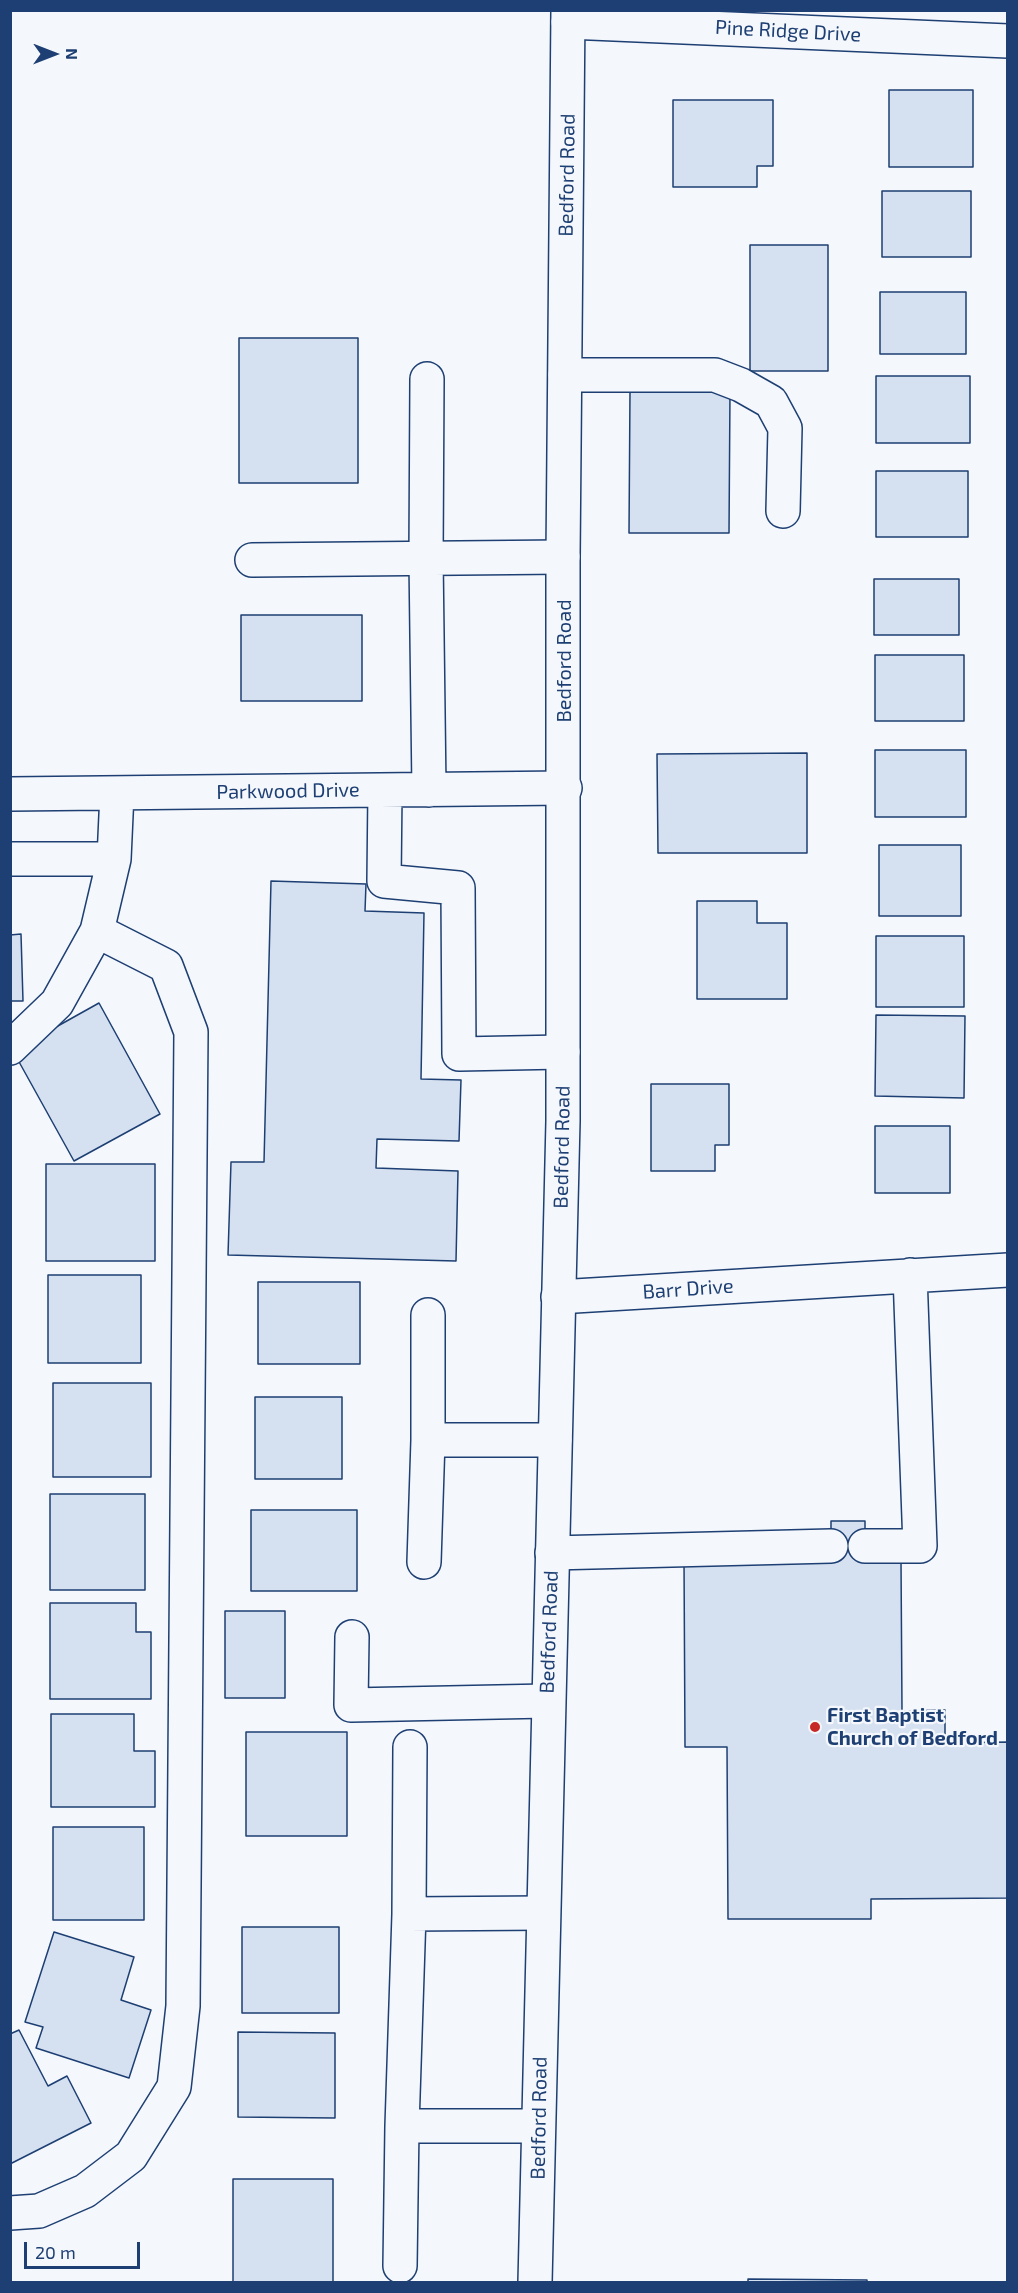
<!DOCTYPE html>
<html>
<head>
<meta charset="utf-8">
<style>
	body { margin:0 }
	#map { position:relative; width:1018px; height:2293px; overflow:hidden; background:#f4f7fb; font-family:"Exo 2",sans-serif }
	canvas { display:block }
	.frame { position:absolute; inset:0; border:12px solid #1d3f73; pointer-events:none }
	.north { position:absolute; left:24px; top:24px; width:60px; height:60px; -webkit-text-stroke:4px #f4f7fb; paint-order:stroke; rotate:90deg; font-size:16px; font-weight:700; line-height:24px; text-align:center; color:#1d3f73 }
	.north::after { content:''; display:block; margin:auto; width:21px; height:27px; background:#1d3f73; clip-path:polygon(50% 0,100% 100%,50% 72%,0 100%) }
	.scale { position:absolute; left:24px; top:2242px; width:116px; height:27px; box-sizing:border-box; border:3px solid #1d3f73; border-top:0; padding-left:8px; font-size:18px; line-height:21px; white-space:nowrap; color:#1d3f73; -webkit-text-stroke:4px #f4f7fb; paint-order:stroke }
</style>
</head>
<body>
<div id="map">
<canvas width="1018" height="2293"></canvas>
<div class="frame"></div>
<div class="north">N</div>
<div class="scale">20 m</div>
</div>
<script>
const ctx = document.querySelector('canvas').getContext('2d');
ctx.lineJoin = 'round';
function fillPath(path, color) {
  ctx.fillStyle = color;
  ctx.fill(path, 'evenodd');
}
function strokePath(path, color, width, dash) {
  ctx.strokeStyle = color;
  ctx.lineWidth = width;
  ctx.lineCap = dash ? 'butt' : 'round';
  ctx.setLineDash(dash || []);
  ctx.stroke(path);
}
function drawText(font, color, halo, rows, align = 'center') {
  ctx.font = font + ' "Exo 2",sans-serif';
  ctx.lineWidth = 4.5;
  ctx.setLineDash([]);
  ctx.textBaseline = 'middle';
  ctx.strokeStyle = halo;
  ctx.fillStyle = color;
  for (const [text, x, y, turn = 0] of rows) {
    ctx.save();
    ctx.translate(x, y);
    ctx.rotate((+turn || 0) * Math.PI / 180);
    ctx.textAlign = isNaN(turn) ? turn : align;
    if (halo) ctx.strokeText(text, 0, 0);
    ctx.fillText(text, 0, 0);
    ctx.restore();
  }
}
const building = new Path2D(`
	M 889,90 L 973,90 L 973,167 L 889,167 Z
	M 673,100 L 773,100 L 773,166 L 757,166 L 757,187 L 673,187 Z
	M 882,191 L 971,191 L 971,257 L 882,257 Z
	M 750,245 L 828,245 L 828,371 L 750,371 Z
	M 880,292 L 966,292 L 966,354 L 880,354 Z
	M 239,338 L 358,338 L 358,483 L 239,483 Z
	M 876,376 L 970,376 L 970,443 L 876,443 Z
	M 630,391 L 730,391 L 729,533 L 629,533 Z
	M 876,471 L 968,471 L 968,537 L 876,537 Z
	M 874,579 L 959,579 L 959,635 L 874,635 Z
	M 241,615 L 362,615 L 362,701 L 241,701 Z
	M 875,655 L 964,655 L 964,721 L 875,721 Z
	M 875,750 L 966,750 L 966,817 L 875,817 Z
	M 807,753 L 807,853 L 658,853 L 657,754 Z
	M 879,845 L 961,845 L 961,916 L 879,916 Z
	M 271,881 L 366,884 L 365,911 L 424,913 L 421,1079 L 461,1080 L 459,1141 L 377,1139 L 376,1168 L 458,1171 L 456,1261 L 228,1255 L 231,1162 L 264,1162 Z
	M 697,901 L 757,901 L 757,923 L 787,923 L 787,999 L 697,999 Z
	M 21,934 L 23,1001 L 10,1001 L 10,935 Z
	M 876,936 L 964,936 L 964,1007 L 876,1007 Z
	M 99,1003 L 160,1114 L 74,1161 L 13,1051 Z
	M 876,1015 L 965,1016 L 964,1098 L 875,1096 Z
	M 651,1084 L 729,1084 L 729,1145 L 715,1145 L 715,1171 L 651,1171 Z
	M 875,1126 L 950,1126 L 950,1193 L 875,1193 Z
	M 46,1164 L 155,1164 L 155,1261 L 46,1261 Z
	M 48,1275 L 141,1275 L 141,1363 L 48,1363 Z
	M 258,1282 L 360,1282 L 360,1364 L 258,1364 Z
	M 53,1383 L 151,1383 L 151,1477 L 53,1477 Z
	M 255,1397 L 342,1397 L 342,1479 L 255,1479 Z
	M 50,1494 L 145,1494 L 145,1590 L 50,1590 Z
	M 251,1510 L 357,1510 L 357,1591 L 251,1591 Z
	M 831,1521 L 865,1521 L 865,1561 L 901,1560 L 902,1711 L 945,1710 L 945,1743 L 1008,1742 L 1008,1898 L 871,1899 L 871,1919 L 728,1919 L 727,1747 L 685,1747 L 684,1559 L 831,1558 Z
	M 50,1603 L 136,1603 L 136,1632 L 151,1632 L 151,1699 L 50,1699 Z
	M 225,1611 L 285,1611 L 285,1698 L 225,1698 Z
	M 51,1714 L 134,1714 L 134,1751 L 155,1751 L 155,1807 L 51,1807 Z
	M 246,1732 L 347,1732 L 347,1836 L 246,1836 Z
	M 53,1827 L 144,1827 L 144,1920 L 53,1920 Z
	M 242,1927 L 339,1927 L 339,2013 L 242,2013 Z
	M 54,1932 L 134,1957 L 121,2000 L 151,2010 L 129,2078 L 36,2048 L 43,2027 L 25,2022 Z
	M 19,2030 L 48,2086 L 67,2076 L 91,2123 L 10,2164 L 10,2034 Z
	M 238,2032 L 335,2033 L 335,2118 L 238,2117 Z
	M 233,2179 L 333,2179 L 333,2282 L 233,2282 Z
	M 748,2279 L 867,2280 L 867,2282 L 748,2282 Z`);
const minor = new Path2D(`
	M 568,22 L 1008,41
	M 565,375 L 715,375 L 741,385 L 771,402 L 785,428 L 783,511
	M 427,379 L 426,558 L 429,790
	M 252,560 L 563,557
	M 385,790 L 384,881 L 458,888 L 459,1054 L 563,1052
	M 10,794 L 565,788
	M 10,859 L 114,859
	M 10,1048 L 57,1003 L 97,931 L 114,859 L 117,793
	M 558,1297 L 1008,1270
	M 428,1315 L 428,1440 L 555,1440
	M 865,1546 L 920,1546 L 910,1275
	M 552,1553 L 831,1546
	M 424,1562 L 428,1440
	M 352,1637 L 351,1705 L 547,1701
	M 409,1914 L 410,1747
	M 538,2126 L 402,2126 L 409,1914 L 543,1913
	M 10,2213 L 39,2211 L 85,2191 L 131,2156 L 174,2087 L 183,2006 L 191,1032 L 166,966 L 97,931
	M 400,2266 L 402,2126`);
const major = new Path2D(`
	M 535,2282 L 563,1121 L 563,557 L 568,10`);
const markers = [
	[815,1727,6,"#c62828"]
];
const streetNames = [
	["Pine Ridge Drive",788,31,3],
	["Bedford Road",567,175,-89],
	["Bedford Road",564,661,-90],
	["Parkwood Drive",288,791,-1],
	["Bedford Road",562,1147,-89],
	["Barr Drive",688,1289,-4],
	["Bedford Road",549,1632,-88],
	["Bedford Road",539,2118,-89]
];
const poiNames = [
	["First Baptist",827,1715],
	["Church of Bedford",827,1738]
];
fillPath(building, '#d5e0f0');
strokePath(building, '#1d3f73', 1.5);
strokePath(minor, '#1d3f73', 36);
strokePath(major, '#1d3f73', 36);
strokePath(minor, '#f4f7fb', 33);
strokePath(major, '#f4f7fb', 33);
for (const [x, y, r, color] of markers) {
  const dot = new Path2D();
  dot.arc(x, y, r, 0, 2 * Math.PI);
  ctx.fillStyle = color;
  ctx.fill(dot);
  strokePath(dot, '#f4f7fb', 2);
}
drawText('20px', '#1d3f73', '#f4f7fb', streetNames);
drawText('bold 20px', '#1d3f73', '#f4f7fb', poiNames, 'left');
</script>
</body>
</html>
